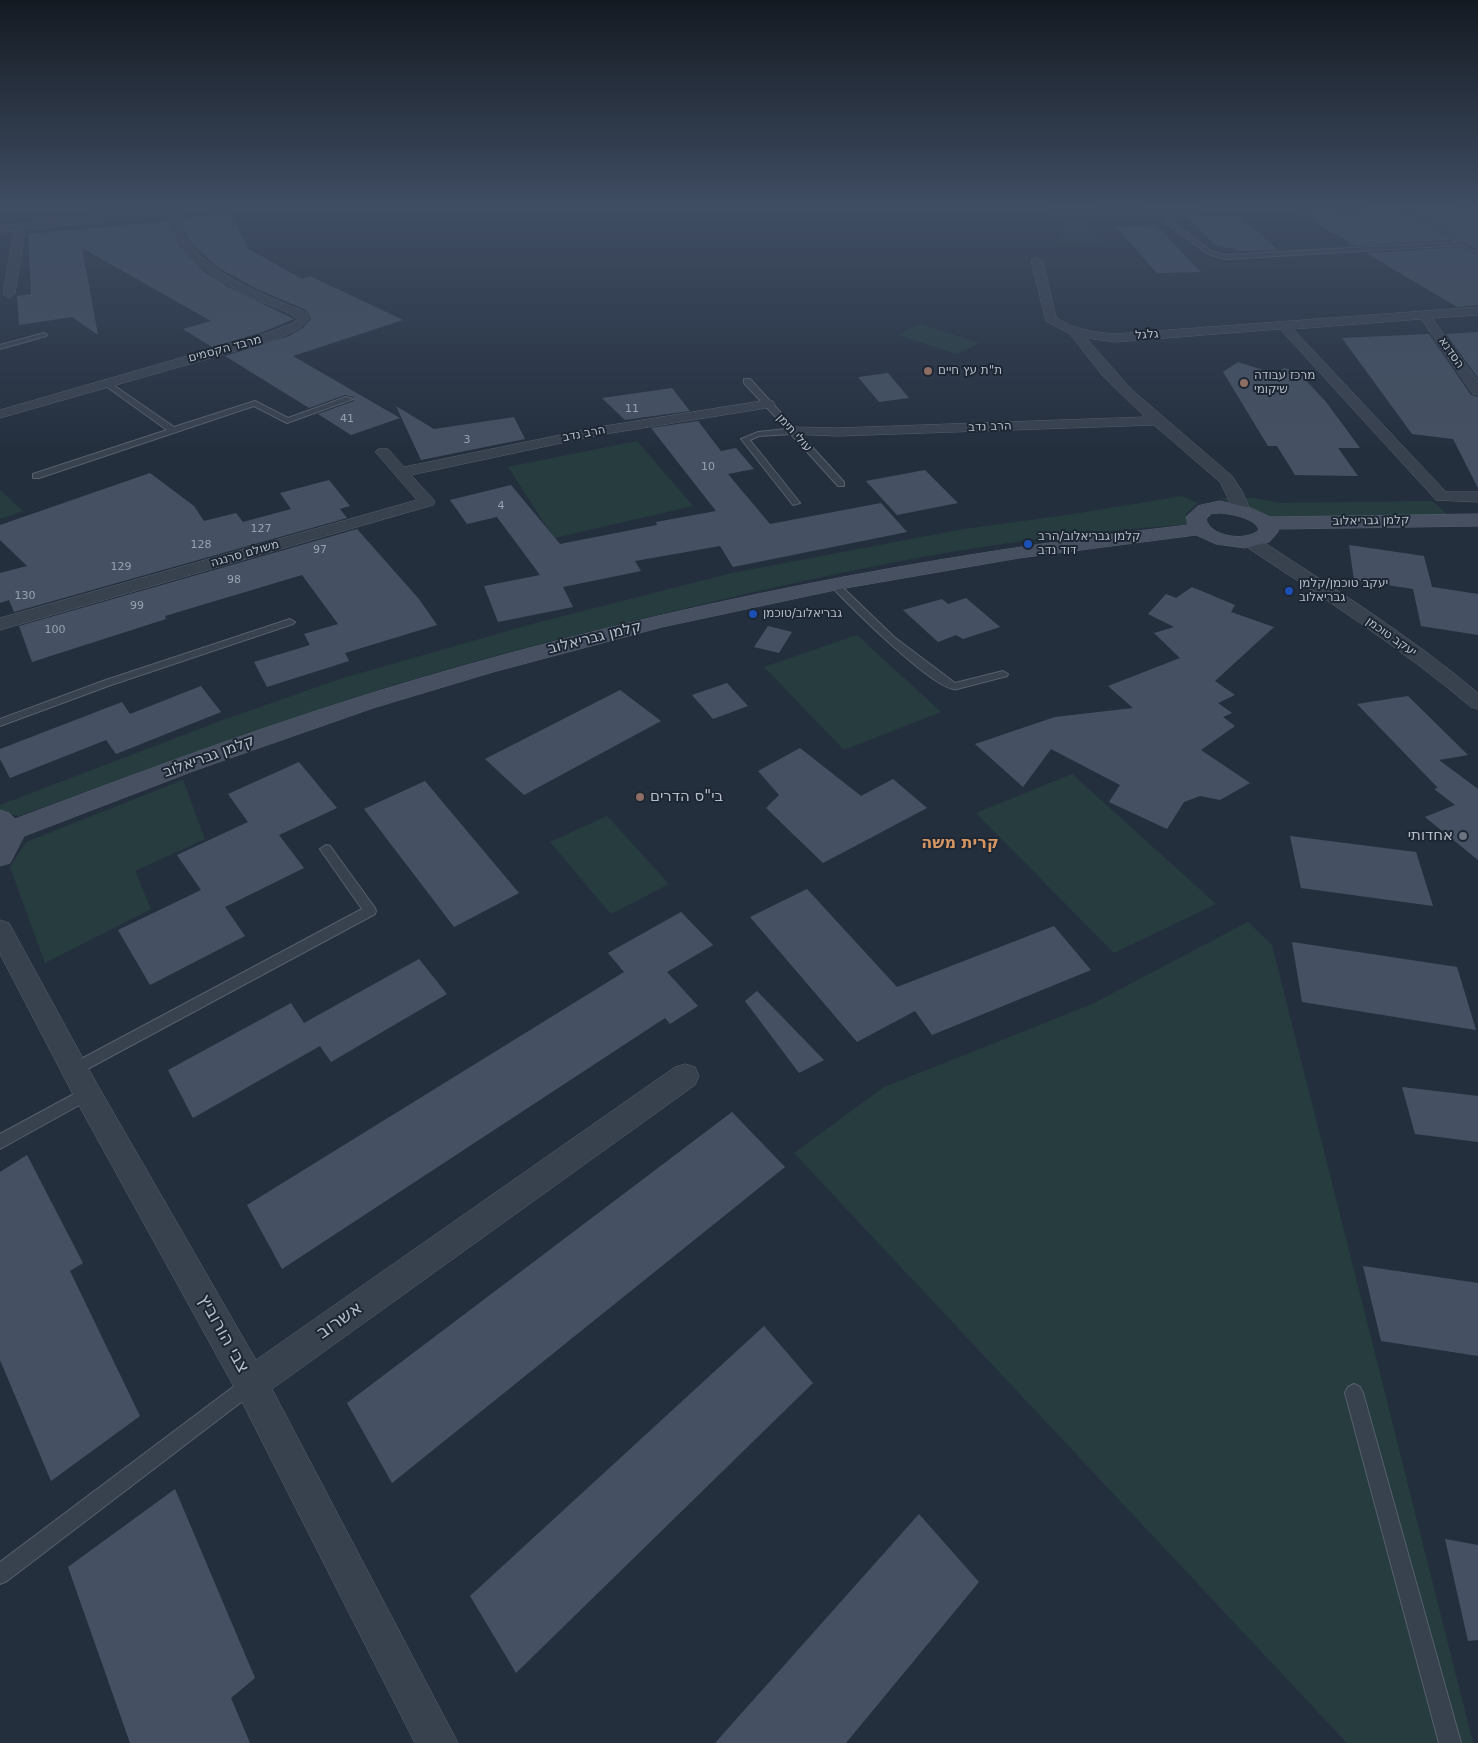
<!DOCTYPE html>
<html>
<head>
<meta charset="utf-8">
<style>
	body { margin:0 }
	canvas { display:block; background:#242f3e }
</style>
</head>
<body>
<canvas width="1478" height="1743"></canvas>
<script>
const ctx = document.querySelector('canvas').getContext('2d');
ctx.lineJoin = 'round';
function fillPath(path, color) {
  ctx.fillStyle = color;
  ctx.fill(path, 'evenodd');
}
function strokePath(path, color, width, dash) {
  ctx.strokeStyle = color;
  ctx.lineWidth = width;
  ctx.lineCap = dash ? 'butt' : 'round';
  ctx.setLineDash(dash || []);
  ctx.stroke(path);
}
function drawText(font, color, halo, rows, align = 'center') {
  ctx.font = font + ' "DejaVu Sans","Noto Sans Hebrew",sans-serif';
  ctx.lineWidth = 4;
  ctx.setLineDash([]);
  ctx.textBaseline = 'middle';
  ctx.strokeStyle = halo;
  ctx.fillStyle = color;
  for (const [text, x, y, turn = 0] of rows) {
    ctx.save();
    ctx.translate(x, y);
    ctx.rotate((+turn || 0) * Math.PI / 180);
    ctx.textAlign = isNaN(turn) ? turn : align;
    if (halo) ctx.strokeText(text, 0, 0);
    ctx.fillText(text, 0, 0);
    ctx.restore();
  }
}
const green = new Path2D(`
	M 1053,204 L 1106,204 L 1097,205 L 1081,218 L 1105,242 L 1054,245 L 1060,241 L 1065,228 Z
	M 920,324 L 979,343 L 957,354 L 897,335 Z
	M 637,441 L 693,506 L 554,538 L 508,467 Z
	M 0,490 L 23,511 L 0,519 Z
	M 1182,496 L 1198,503 L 1186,514 L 1188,524 C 1121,530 1054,536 988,546 C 884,562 781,585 679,610 C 584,632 490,656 397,684 C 269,724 144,771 18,816 L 0,812 L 0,805 L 223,720 L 340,679 L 532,624 L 732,573 L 964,529 L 1067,515 Z
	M 1219,498 L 1255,498 L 1279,503 L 1432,501 L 1449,516 L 1271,518 Z
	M 857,635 L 941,712 L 844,750 L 764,667 Z
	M 1072,774 L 1216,904 L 1114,953 L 976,813 Z
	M 183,780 L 205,839 L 135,871 L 151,909 L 45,963 L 10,867 L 26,842 Z
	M 607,816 L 669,884 L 611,914 L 550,842 Z
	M 1248,922 L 1272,945 L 1473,1743 L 1347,1743 L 794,1153 L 884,1087 L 1092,1004 Z`);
const building = new Path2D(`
	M 1449,205 L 1458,210 L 1478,209 L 1478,247 L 1406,207 Z
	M 1392,207 L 1451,240 L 1355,246 L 1300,213 L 1314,212 L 1310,210 Z
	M 229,213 L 249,249 L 302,279 L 310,276 L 403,320 L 293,356 L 400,418 L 351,435 L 318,414 L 354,401 L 354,397 L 345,395 L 309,408 L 225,356 L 289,336 L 303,328 L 311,319 L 306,310 L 255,288 L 219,268 L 191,243 L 183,229 L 180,219 Z
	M 1239,216 L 1278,250 L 1240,251 L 1213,244 L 1188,218 Z
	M 167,221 L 179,245 L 201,269 L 228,287 L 294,319 L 263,332 L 212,347 L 183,329 L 211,321 L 82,248 L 98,335 L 72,317 L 19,325 L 17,296 L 31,294 L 28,234 Z
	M 1156,225 L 1201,272 L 1157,273 L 1115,226 Z
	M 1463,247 L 1478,255 L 1478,305 L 1457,307 L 1366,253 Z
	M 1478,332 L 1478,378 L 1446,334 Z
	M 1429,334 L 1471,395 L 1478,397 L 1478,488 L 1453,439 L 1412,434 L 1342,338 Z
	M 1238,362 L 1276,374 L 1284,368 L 1299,373 L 1326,402 L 1360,448 L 1338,448 L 1358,476 L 1295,475 L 1277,446 L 1268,446 L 1223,372 Z
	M 888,373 L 909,398 L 879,402 L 858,377 Z
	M 672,388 L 690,411 L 625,420 L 602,398 Z
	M 396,406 L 434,429 L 514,417 L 525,439 L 421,460 Z
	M 698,421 L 721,451 L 736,448 L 754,469 L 728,474 L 770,524 L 881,503 L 907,532 L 733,567 L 720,546 L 635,561 L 641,571 L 563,587 L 573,607 L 498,622 L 484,586 L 540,575 L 497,517 L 467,524 L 450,500 L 511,485 L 560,544 L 657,525 L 656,522 L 716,511 L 651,428 Z
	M 925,470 L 958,503 L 897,515 L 866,481 Z
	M 150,473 L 194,506 L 204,521 L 236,513 L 243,522 L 291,509 L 280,493 L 329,480 L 350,506 L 340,509 L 347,518 L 14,612 L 9,600 L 0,603 L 0,573 L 27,566 L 0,540 L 0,525 Z
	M 357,529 L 419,599 L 437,625 L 345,653 L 349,661 L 267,687 L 254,662 L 310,645 L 304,634 L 338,624 L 302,575 L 165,616 L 166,619 L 32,662 L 19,626 Z
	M 1349,545 L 1424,556 L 1432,587 L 1478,594 L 1478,635 L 1421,626 L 1413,589 L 1354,580 Z
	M 1192,587 L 1235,605 L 1231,612 L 1274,627 L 1215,681 L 1235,695 L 1218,703 L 1232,713 L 1223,717 L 1235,726 L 1201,750 L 1250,783 L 1220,800 L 1200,796 L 1184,802 L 1167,829 L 1109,802 L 1120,785 L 1051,749 L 1023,787 L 975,744 L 1055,717 L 1133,708 L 1108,686 L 1180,658 L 1154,633 L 1174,627 L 1148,614 L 1166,594 L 1176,598 Z
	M 966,598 L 1000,627 L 963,639 L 956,635 L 938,642 L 903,610 L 942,599 L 948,604 Z
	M 768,626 L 792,632 L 779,653 L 754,647 Z
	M 727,683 L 748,706 L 713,719 L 692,695 Z
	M 201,686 L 221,712 L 116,754 L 106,740 L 10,778 L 0,759 L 0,749 L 122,702 L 130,714 Z
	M 620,690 L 661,721 L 524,795 L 485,759 Z
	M 1408,696 L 1468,755 L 1439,760 L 1478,789 L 1478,860 L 1425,817 L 1455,805 L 1434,789 L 1438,788 L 1357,704 Z
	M 800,748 L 861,796 L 893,779 L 927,808 L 823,863 L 766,808 L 779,795 L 758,771 Z
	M 299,762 L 337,808 L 279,835 L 304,868 L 225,907 L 245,936 L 150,985 L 118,930 L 201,890 L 177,855 L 248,822 L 228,794 Z
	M 425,781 L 519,893 L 454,927 L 364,809 Z
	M 1290,836 L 1416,852 L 1433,906 L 1301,888 Z
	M 807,889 L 897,987 L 1054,926 L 1091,970 L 932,1035 L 915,1011 L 857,1042 L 750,917 Z
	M 681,912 L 713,945 L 667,972 L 698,1006 L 670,1024 L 665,1018 L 282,1269 L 247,1205 L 624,972 L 608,953 Z
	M 1292,942 L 1457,967 L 1476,1030 L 1302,1002 Z
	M 419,959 L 447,994 L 331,1062 L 320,1046 L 193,1118 L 168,1070 L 291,1003 L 304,1023 Z
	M 757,991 L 824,1060 L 799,1073 L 745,1001 Z
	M 1402,1087 L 1478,1096 L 1478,1142 L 1415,1134 Z
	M 732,1112 L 785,1167 L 392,1483 L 347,1403 Z
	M 27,1155 L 83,1263 L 70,1271 L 140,1416 L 51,1481 L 0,1360 L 0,1172 Z
	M 1363,1266 L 1478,1283 L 1478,1356 L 1381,1341 Z
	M 764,1326 L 813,1383 L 516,1673 L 470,1596 Z
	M 175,1489 L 255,1678 L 231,1698 L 250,1743 L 130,1743 L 68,1567 Z
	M 919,1514 L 979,1582 L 846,1743 L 715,1743 Z
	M 1445,1539 L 1478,1545 L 1478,1640 L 1468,1641 Z`);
const lane = new Path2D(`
	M 1390,204 L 1397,204 L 1478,249 L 1478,253 L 1463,245 L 1226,259 L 1208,254 L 1149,210 L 1154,209 L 1212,252 L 1226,255 L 1457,242 Z
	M 44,333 L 47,335 L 46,336 L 0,349 L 0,345 Z
	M 744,379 L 750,379 L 844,482 L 844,486 L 838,486 L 791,434 L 759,436 L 750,440 L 800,503 L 793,505 L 741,439 L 758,432 L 787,429 L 744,383 Z
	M 106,380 L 174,427 L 255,401 L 288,418 L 346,397 L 353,399 L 287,423 L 254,406 L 39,478 L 33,478 L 33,474 L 167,430 L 103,384 L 102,382 Z
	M 833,580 L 836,581 L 894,637 L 955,683 L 1003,671 L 1008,674 L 1007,676 L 957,689 C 937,694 846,602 830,585 L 828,583 Z
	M 290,619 L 295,622 L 293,624 L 111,685 L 0,726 L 0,719 L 103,681 Z
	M 326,845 L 330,846 L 375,908 L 376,911 L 375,914 L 80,1073 L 75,1075 L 70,1073 L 68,1069 L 70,1065 L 362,909 L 320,849 Z
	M 87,1087 L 92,1088 L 94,1093 L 92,1098 L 0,1149 L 0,1134 Z
	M 251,1375 L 257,1378 L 260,1384 L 257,1390 L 7,1581 L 0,1584 L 0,1562 L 245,1378 Z
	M 1354,1384 L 1360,1387 L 1363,1393 L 1461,1743 L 1439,1743 L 1345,1393 L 1348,1387 Z`);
const street = new Path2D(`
	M 1179,204 L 1207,204 L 1202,207 L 1102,220 L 1097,217 L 1102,214 Z
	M 171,208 L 176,211 C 178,217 179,224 181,230 C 199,271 267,296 305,312 L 309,319 C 300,331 287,334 274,340 L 0,418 L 0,410 L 264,334 L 293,323 L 297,319 C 287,310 271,306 259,301 C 219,282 178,259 167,214 L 25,230 L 15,294 L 9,298 L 3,294 L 14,231 L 0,232 L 0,226 Z
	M 1037,258 L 1043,261 L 1056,317 C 1073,330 1094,332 1115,334 L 1478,307 L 1478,315 L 1432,318 L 1478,381 L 1478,395 L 1473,394 L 1421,319 L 1293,329 L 1446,492 L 1478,492 L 1478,502 L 1436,500 L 1280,329 L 1115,342 L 1086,338 L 1131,389 L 1232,476 L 1242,491 L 1250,510 L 1242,515 L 1234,510 L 1220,482 L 1154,425 L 838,436 L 788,434 L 786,431 L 788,428 L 793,427 L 838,428 L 1145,417 L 1103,376 L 1070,334 L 1046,321 L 1031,261 Z
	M 768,400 L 773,401 L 775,404 L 773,407 L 599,435 L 411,475 L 433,499 L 435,502 L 433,505 L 0,630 L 0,618 L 417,500 L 378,455 L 375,452 L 378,449 L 388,449 L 404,467 L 599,427 Z
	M 1251,537 L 1257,538 C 1332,587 1409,635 1478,693 L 1478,709 L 1471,707 C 1400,647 1322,597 1245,546 L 1243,542 L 1245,538 Z
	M 0,920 L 9,923 L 97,1084 L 256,1360 L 675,1067 L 685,1064 L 695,1067 L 699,1076 L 695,1085 L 272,1389 L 458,1743 L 415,1743 L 239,1396 L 77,1102 L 0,954 Z`);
const secondary = new Path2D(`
	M 1220,501 L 1251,508 L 1270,517 L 1478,514 L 1478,526 L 1278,529 L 1278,532 L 1269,542 L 1245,548 L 1216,544 L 1196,535 L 1019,558 L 840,589 L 662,627 L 493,672 L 373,708 L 196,770 L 24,836 L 10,863 L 0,866 L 0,810 L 9,813 L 15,819 C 148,769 282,719 418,679 C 670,605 927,555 1188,525 L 1186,517 L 1198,506 ZM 1220,513 C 1232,514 1255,518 1259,530 C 1246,542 1210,537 1206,519 L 1211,514 Z`);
const markers = [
	[928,371,5,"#8d6e63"],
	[1244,383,5,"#8d6e63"],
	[1028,544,5,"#1a4fb4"],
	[1289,591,5,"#1a4fb4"],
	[753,614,5,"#1a4fb4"],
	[640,797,5,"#8d6e63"],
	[1463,836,5,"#6b7280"]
];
const farNumbernames = [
	["11",632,409],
	["41",347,419],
	["3",467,440],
	["10",708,467],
	["4",501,506],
	["127",261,529],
	["128",201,545],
	["97",320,550],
	["129",121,567],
	["98",234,580],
	["130",25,596],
	["99",137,606],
	["100",55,630]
];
const farStreetnames = [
	["גלגל",1147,335,-4],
	["מרבד הקסמים",225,349,-15],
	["הסדנא",1451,353,55],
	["הרב נדב",990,427,-2],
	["עולי תימן",794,433,48],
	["הרב נדב",584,434,-11],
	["קלמן גבריאלוב",1371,521,-1],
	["משולם סרנגה",245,554,-16],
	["יעקב טוכמן",1391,637,35]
];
const farPoinames = [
	["ת\"ת עץ חיים",938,371],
	["מרכז עבודה",1254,376],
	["שיקומי",1254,390],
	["קלמן גבריאלוב/הרב",1038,537],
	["דוד נדב",1038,551],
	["יעקב טוכמן/קלמן",1299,584],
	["גבריאלוב",1299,598],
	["גבריאלוב/טוכמן",763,614]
];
const streetNames = [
	["קלמן גבריאלוב",595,638,-14],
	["קלמן גבריאלוב",209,757,-20]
];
const poiNames = [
	["בי\"ס הדרים",650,797],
	["אחדותי",1453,836,"right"]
];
const neighbourhoodNames = [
	["קרית משה",960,844]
];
const nearStreetnames = [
	["אשרוב",340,1321,-35],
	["צבי הורוביץ",223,1334,61]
];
fillPath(green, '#263c3f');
fillPath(building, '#455162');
strokePath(lane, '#565f6c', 2);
strokePath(street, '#565f6c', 1);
strokePath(secondary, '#565f6c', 1);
fillPath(lane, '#38414e');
fillPath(street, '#38414e');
fillPath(secondary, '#465061');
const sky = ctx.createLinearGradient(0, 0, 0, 448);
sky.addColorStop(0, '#141a22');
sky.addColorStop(0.46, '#3f4d63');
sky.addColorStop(1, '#3f4d6300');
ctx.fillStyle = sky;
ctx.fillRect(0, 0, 1478, 448);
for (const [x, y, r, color] of markers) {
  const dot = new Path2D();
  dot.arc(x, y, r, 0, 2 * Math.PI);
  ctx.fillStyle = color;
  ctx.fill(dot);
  strokePath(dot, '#1d2633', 2);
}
drawText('11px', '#98a1af', null, farNumbernames);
drawText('12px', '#b4bcc9', '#1d2633', farStreetnames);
drawText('12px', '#b4bcc9', '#1d2633', farPoinames, 'left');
drawText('15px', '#b4bcc9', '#1d2633', streetNames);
drawText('15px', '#b4bcc9', '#1d2633', poiNames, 'left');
drawText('bold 16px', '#d59563', '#1d2633', neighbourhoodNames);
drawText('18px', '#b4bcc9', '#1d2633', nearStreetnames);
</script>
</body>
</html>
